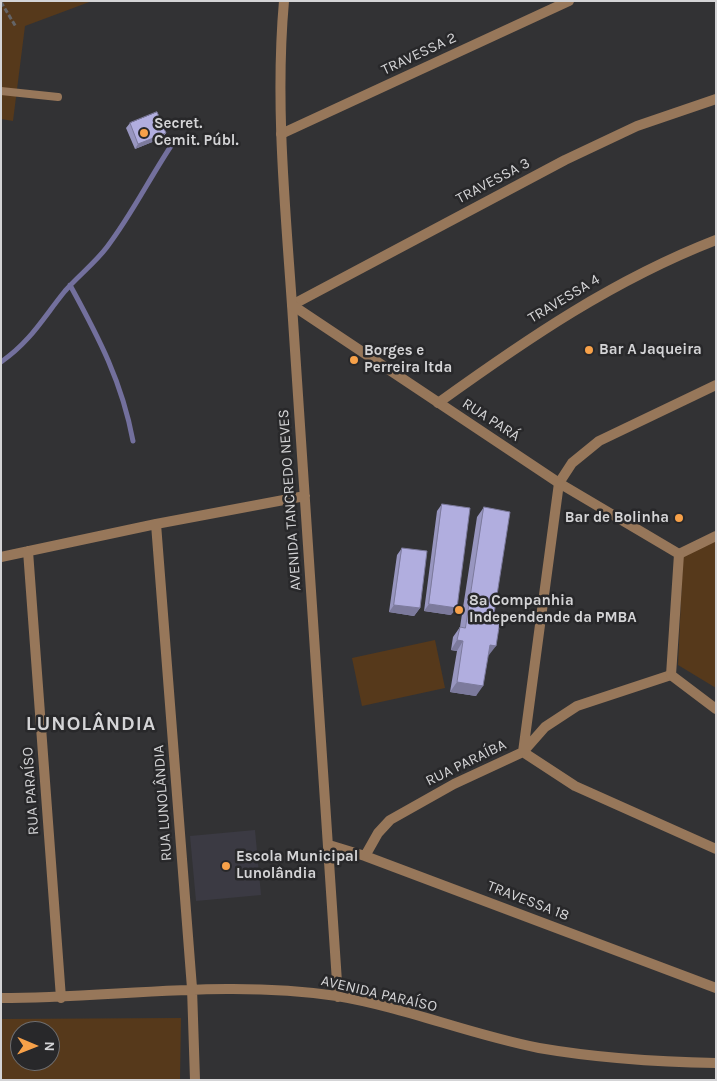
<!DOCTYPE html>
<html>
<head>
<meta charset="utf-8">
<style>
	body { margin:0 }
	#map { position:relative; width:717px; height:1081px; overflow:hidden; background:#323234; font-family:Karla,sans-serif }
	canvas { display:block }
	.frame { position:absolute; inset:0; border:2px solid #d4d4d6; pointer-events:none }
	.north { position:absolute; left:10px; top:1021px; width:50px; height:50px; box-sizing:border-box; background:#28282a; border:1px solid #6d6d6f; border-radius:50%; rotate:91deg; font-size:14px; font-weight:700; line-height:20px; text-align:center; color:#d4d4d6 }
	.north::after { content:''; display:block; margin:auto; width:18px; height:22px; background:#f7a149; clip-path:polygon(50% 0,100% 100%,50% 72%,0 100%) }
</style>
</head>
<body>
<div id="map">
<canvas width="717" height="1081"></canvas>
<div class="frame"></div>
<div class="north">N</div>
</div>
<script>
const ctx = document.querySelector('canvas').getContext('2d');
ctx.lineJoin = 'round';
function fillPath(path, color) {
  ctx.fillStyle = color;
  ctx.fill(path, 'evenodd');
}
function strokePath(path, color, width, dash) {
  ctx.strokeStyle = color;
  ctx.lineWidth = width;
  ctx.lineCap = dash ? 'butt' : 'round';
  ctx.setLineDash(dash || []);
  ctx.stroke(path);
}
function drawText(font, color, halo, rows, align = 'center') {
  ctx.font = font + ' Karla,sans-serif';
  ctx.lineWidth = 5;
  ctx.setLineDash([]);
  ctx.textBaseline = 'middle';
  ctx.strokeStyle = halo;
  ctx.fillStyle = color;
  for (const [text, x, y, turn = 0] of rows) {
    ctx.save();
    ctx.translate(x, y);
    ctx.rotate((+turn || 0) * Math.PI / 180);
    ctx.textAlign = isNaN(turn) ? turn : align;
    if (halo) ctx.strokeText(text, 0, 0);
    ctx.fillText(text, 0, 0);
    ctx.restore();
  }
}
const built = new Path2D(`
	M 255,830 L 261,895 L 196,901 L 190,836 Z`);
const green = new Path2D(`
	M 1,1 L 92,1 L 25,26 L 13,121 L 1,119 Z
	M 716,540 L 716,688 L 678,665 L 683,556 Z
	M 435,640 L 445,688 L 362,706 L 352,658 Z
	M 181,1018 L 180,1080 L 1,1080 L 1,1019 ZM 20,1031 L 50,1031 L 50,1061 L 20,1061 Z`);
const stream = new Path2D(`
	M 70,285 C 99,338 122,382 133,441
	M 1,362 C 31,341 43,318 65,291 C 78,276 95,263 107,247 C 133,213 151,175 175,140`);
const path = new Path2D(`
	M 1,2 L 16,27`);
const service = new Path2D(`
	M 1,91 L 58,97`);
const minor = new Path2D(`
	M 281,134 L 569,1
	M 716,385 L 599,441 L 572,463 L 559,483 L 523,752 L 575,786 L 716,849
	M 438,403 C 527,339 613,280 716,240
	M 156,524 L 192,988 L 195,1080
	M 28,551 L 61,998
	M 679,554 L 716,536
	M 1,557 L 156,524 L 305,496
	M 329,845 L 365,856 L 716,988
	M 365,856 L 378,833 L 390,820 L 454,784 L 523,752 L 545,727 L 577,706 L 671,675
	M 338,997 L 292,305 L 565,160 L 637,126 L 716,99
	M 1,998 C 113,998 225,979 337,996 C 404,1007 471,1035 539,1048 C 597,1058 657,1062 716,1063`);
const tertiary = new Path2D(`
	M 284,1 C 275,102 285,204 292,305 L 559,483 L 679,554 L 671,675 L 716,709`);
const wall = new Path2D(`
	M 130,123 L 166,133 L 162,138 L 135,149 L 126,128 Z
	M 442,504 L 451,615 L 424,611 L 437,511 Z
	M 484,507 L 494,614 L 489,655 L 488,655 L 476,696 L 450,692 L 457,651 L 451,650 L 453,637 L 460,627 L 477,517 Z
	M 402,548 L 420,608 L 414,616 L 389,612 L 397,555 Z`);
const shadedWall = new Path2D(`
	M 166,133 L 162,138 L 135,149 L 138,144 Z
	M 429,604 L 457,608 L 451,615 L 424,611 Z
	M 394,605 L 420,608 L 414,616 L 389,612 Z
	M 457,640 L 463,641 L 457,651 L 451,650 Z
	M 490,645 L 496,646 L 489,655 L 483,654 Z
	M 457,682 L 483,686 L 476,696 L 450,692 Z`);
const building = new Path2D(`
	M 157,112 L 166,133 L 138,144 L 130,123 Z
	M 442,504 L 470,508 L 457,608 L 429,604 Z
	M 484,507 L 510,512 L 494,614 L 501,615 L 496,646 L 490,645 L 483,686 L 457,682 L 463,641 L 457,640 L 460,627 L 465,628 Z
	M 402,548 L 427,551 L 420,608 L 394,605 Z`);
const markers = [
	[144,133,5,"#f7a149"],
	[589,350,5,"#f7a149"],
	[354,360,5,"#f7a149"],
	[679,518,5,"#f7a149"],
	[459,610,5,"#f7a149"],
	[226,866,5,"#f7a149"]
];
const streetNames = [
	["TRAVESSA 2",419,54,-25],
	["TRAVESSA 3",493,181,-28],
	["TRAVESSA 4",564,299,-31],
	["RUA PARÁ",491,420,33],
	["AVENIDA TANCREDO NEVES",290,500,-94],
	["RUA PARAÍBA",466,763,-26],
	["RUA PARAÍSO",31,791,-94],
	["RUA LUNOLÂNDIA",163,803,-94],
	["TRAVESSA 18",528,901,21],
	["AVENIDA PARAÍSO",379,994,13]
];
const poiNames = [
	["Secret.",154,124],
	["Cemit. Públ.",154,141],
	["Bar A Jaqueira",599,350],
	["Borges e",364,351],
	["Perreira ltda",364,368],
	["Bar de Bolinha",669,518,"right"],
	["8ª Companhia",469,601],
	["Independende da PMBA",469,618],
	["Escola Municipal",236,857],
	["Lunolândia",236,874]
];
const districtNames = [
	["LUNOLÂNDIA",91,724]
];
fillPath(built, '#3b3a43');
fillPath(green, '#56391b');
strokePath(stream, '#73709d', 5);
strokePath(path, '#646466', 3, [5, 2.5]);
strokePath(service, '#97775a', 8);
strokePath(minor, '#97775a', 10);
strokePath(tertiary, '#97775a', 10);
fillPath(wall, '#9896c0');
fillPath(shadedWall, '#7c7a9c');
fillPath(building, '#b1aedf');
strokePath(building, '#7c7a9c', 1);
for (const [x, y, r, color] of markers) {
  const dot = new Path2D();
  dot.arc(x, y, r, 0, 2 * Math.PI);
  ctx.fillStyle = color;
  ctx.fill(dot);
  strokePath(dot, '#28282a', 2);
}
drawText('15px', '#d4d4d6', '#28282a', streetNames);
drawText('bold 15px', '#d4d4d6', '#28282a', poiNames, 'left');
ctx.letterSpacing = '1px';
drawText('bold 20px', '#d4d4d6', '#28282a', districtNames);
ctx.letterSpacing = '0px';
</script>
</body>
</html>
